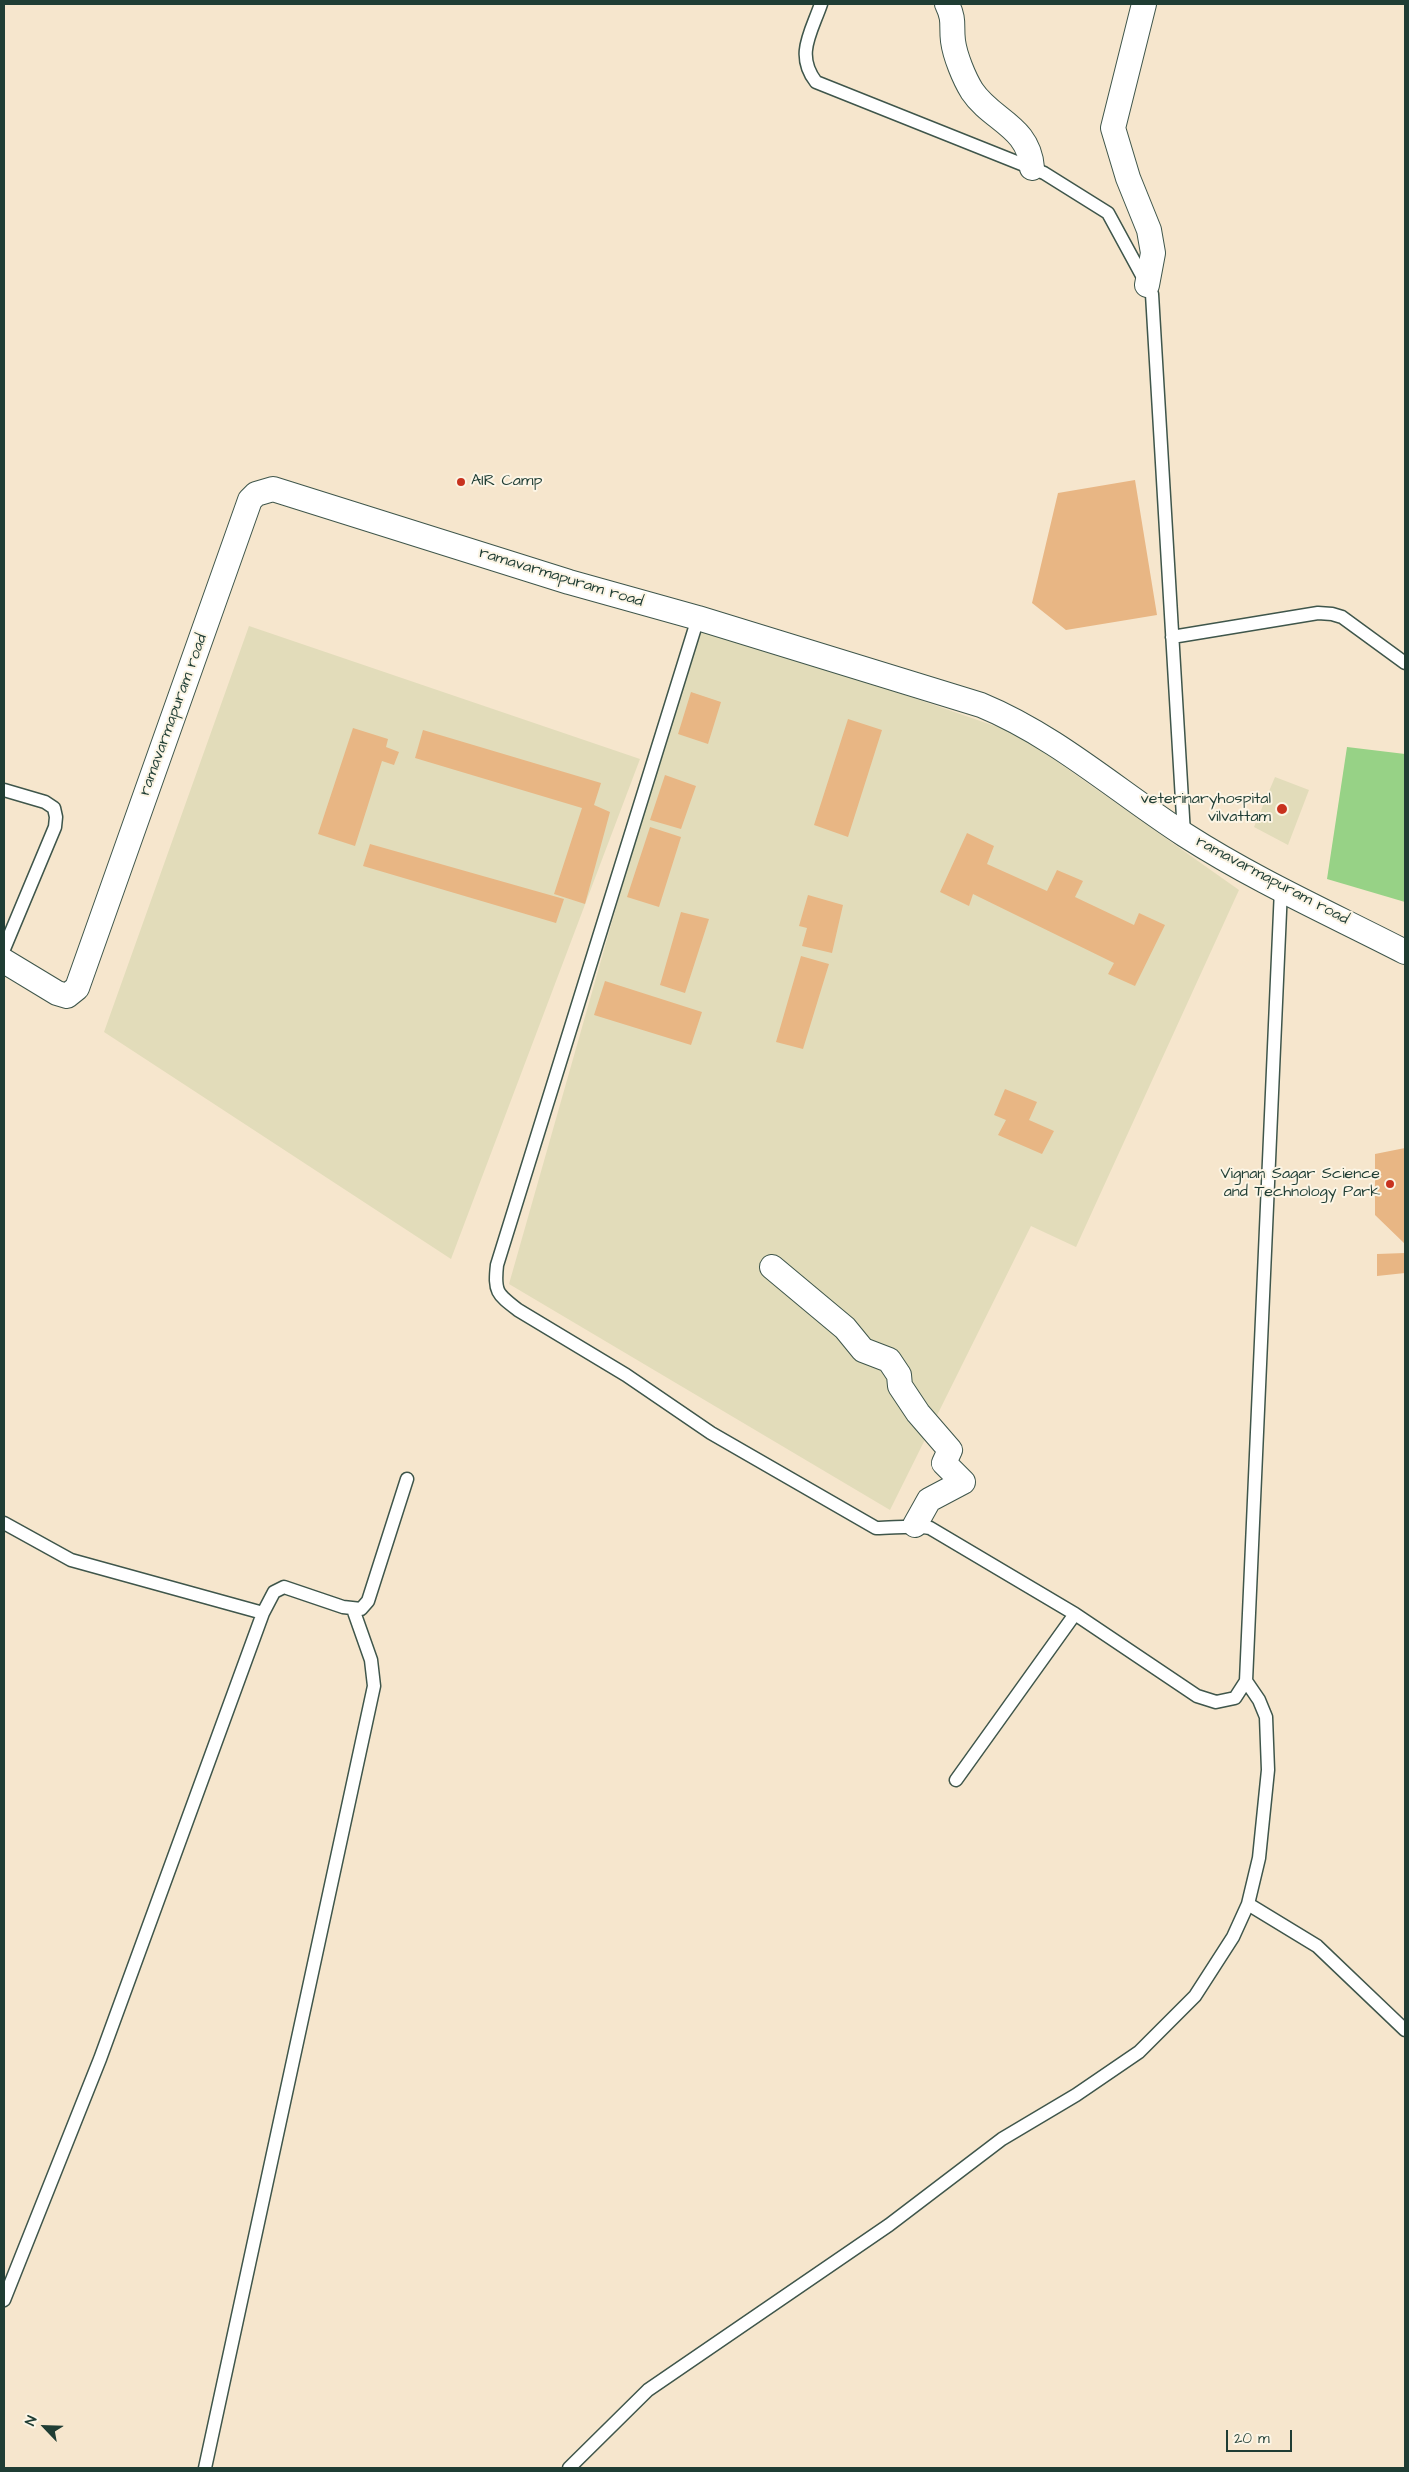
<!DOCTYPE html>
<html>
<head>
<meta charset="utf-8">
<style>
	body { margin:0 }
	#map { position:relative; width:1409px; height:2472px; overflow:hidden; background:#f6e6cd; font-family:"Architects Daughter",sans-serif }
	canvas { display:block }
	.frame { position:absolute; inset:0; border:5px solid #1f3d34; pointer-events:none }
	.north { position:absolute; left:20px; top:2402px; width:50px; height:50px; -webkit-text-stroke:4px #fcf5e5; paint-order:stroke; rotate:294deg; font-size:14px; font-weight:700; line-height:20px; text-align:center; color:#1f3d34 }
	.north::after { content:''; display:block; margin:auto; width:18px; height:22px; background:#1f3d34; clip-path:polygon(50% 0,100% 100%,50% 72%,0 100%) }
	.scale { position:absolute; left:1226px; top:2430px; width:66px; height:22px; box-sizing:border-box; border:2px solid #1f3d34; border-top:0; padding-left:6px; font-size:15px; line-height:18px; white-space:nowrap; color:#1f3d34; -webkit-text-stroke:4px #fcf5e5; paint-order:stroke }
</style>
</head>
<body>
<div id="map">
<canvas width="1409" height="2472"></canvas>
<div class="frame"></div>
<div class="north">N</div>
<div class="scale">20 m</div>
</div>
<script>
const ctx = document.querySelector('canvas').getContext('2d');
ctx.lineJoin = 'round';
function fillPath(path, color) {
  ctx.fillStyle = color;
  ctx.fill(path, 'evenodd');
}
function strokePath(path, color, width, dash) {
  ctx.strokeStyle = color;
  ctx.lineWidth = width;
  ctx.lineCap = dash ? 'butt' : 'round';
  ctx.setLineDash(dash || []);
  ctx.stroke(path);
}
function drawText(font, color, halo, rows, align = 'center') {
  ctx.font = font + ' "Architects Daughter",sans-serif';
  ctx.lineWidth = 4;
  ctx.setLineDash([]);
  ctx.textBaseline = 'middle';
  ctx.strokeStyle = halo;
  ctx.fillStyle = color;
  for (const [text, x, y, turn = 0] of rows) {
    ctx.save();
    ctx.translate(x, y);
    ctx.rotate((+turn || 0) * Math.PI / 180);
    ctx.textAlign = isNaN(turn) ? turn : align;
    if (halo) ctx.strokeText(text, 0, 0);
    ctx.fillText(text, 0, 0);
    ctx.restore();
  }
}
const built = new Path2D(`
	M 697,623 L 1018,734 L 1239,890 L 1076,1247 L 1031,1226 L 890,1510 L 509,1284 Z
	M 249,626 L 640,759 L 451,1259 L 104,1032 Z
	M 1275,777 L 1309,790 L 1288,845 L 1254,827 Z`);
const green = new Path2D(`
	M 1347,747 L 1405,754 L 1405,902 L 1327,879 Z`);
const building = new Path2D(`
	M 1135,480 L 1157,615 L 1066,630 L 1032,603 L 1058,493 Z
	M 691,692 L 721,702 L 708,744 L 678,734 Z
	M 848,719 L 882,730 L 848,837 L 814,825 Z
	M 353,728 L 388,739 L 386,747 L 399,752 L 394,765 L 382,761 L 355,846 L 318,834 Z
	M 423,730 L 601,783 L 594,805 L 610,812 L 585,904 L 554,894 L 582,808 L 415,758 Z
	M 665,775 L 696,786 L 681,829 L 650,820 Z
	M 650,827 L 681,837 L 659,907 L 627,897 Z
	M 967,833 L 994,846 L 987,864 L 1047,891 L 1057,870 L 1083,881 L 1075,897 L 1134,925 L 1139,913 L 1165,925 L 1135,986 L 1108,974 L 1114,963 L 973,894 L 969,906 L 940,892 Z
	M 370,844 L 564,899 L 556,923 L 363,866 Z
	M 808,895 L 843,905 L 832,953 L 802,946 L 807,928 L 799,926 Z
	M 681,912 L 709,919 L 685,993 L 660,985 Z
	M 801,956 L 829,964 L 803,1049 L 776,1042 Z
	M 605,981 L 702,1012 L 691,1045 L 594,1015 Z
	M 1005,1089 L 1037,1102 L 1029,1120 L 1054,1131 L 1042,1154 L 998,1135 L 1006,1120 L 994,1115 Z
	M 1405,1148 L 1405,1244 L 1375,1215 L 1375,1154 Z
	M 1405,1253 L 1405,1273 L 1377,1276 L 1377,1254 Z`);
const service = new Path2D(`
	M 821,4 C 811,33 795,55 816,82 L 1044,173 L 1108,213 L 1152,294 L 1184,834
	M 698,618 L 497,1265 C 494,1292 497,1294 518,1310 L 626,1375 L 711,1433 L 876,1528 C 895,1528 912,1525 930,1528 L 1075,1614 L 1197,1696 L 1216,1702 L 1235,1698 L 1246,1681 L 1281,889
	M 1172,637 L 1318,613 L 1332,614 L 1342,617 L 1405,663
	M 4,790 L 45,802 L 54,808 L 56,817 L 55,827 L 4,949
	M 4,1523 L 71,1560 L 263,1613 L 274,1592 L 284,1587 L 343,1607 L 361,1609 L 368,1601 L 407,1479
	M 956,1780 L 1075,1614
	M 1248,1904 L 1317,1946 L 1405,2030
	M 4,2300 L 100,2059 L 263,1613
	M 205,2468 L 374,1686 L 371,1660 L 353,1609
	M 569,2468 L 648,2390 L 889,2225 L 1002,2139 L 1076,2095 L 1139,2052 L 1195,1996 L 1233,1937 L 1248,1904 L 1259,1858 L 1268,1770 L 1266,1717 L 1259,1700 L 1246,1681`);
const minor = new Path2D(`
	M 947,4 C 955,21 951,24 953,41 C 955,56 964,78 972,91 C 992,121 1029,126 1032,168
	M 1144,4 L 1113,128 L 1128,178 L 1149,230 L 1153,253 L 1147,285
	M 4,961 L 57,993 L 67,996 L 77,988 L 250,500 L 256,494 L 273,489 L 569,582 L 698,618 L 981,705 C 1056,736 1117,791 1185,835 C 1255,880 1331,914 1405,952
	M 772,1267 L 845,1328 L 863,1350 L 889,1360 L 899,1375 L 900,1386 L 918,1413 L 950,1450 L 944,1463 L 963,1482 L 929,1500 L 915,1525`);
const markers = [
	[461,482,5,"#c8321e"],
	[1282,809,6,"#c8321e"],
	[1390,1184,5,"#c8321e"]
];
const poiNames = [
	["AIR Camp",471,482,"left"],
	["veterinaryhospital",1271,800],
	["vilvattam",1271,818],
	["Vignan Sagar Science",1380,1175],
	["and Technology Park",1380,1193]
];
const streetNames = [
	["ramavarmapuram road",561,578,17],
	["ramavarmapuram road",174,715,-70],
	["ramavarmapuram road",1272,881,28]
];
fillPath(built, '#e2dcba');
fillPath(green, '#97d286');
fillPath(building, '#e8b684');
strokePath(service, '#3f564b', 15);
strokePath(minor, '#3f564b', 26);
strokePath(service, '#fff', 12);
strokePath(minor, '#fff', 24);
for (const [x, y, r, color] of markers) {
  const dot = new Path2D();
  dot.arc(x, y, r, 0, 2 * Math.PI);
  ctx.fillStyle = color;
  ctx.fill(dot);
  strokePath(dot, '#fcf5e5', 2);
}
drawText('16px', '#1f3d34', '#fcf5e5', poiNames, 'right');
drawText('16px', '#1f3d34', '#fcf5e5', streetNames);
</script>
</body>
</html>
